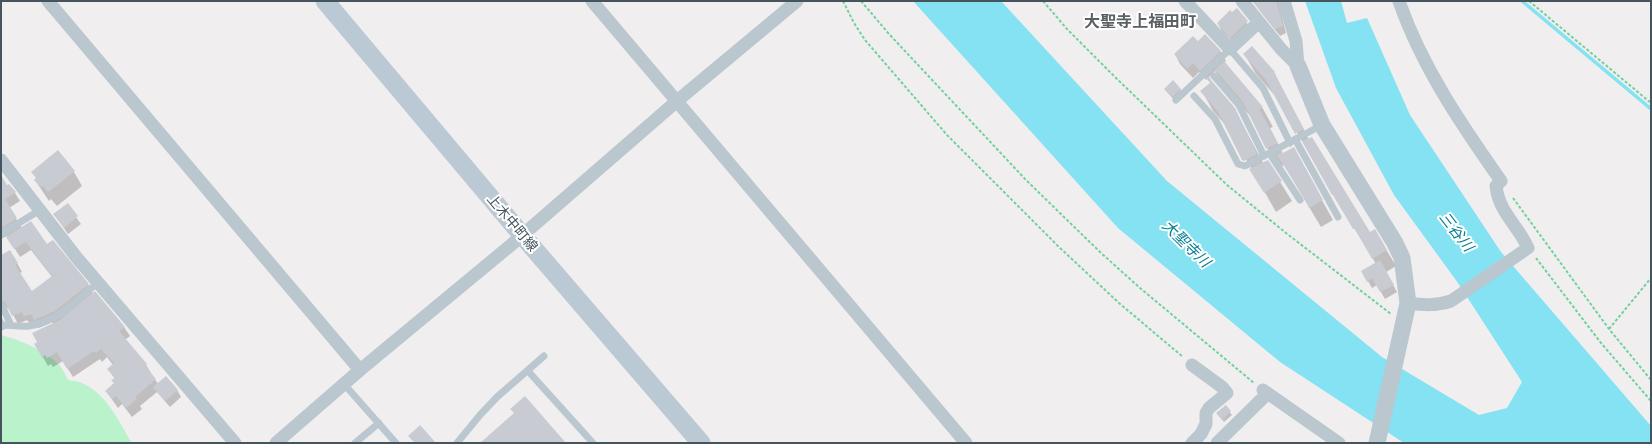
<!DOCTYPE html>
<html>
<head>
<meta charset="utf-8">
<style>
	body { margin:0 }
	#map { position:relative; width:1652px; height:444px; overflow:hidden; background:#f1eeef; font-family:"Public Sans",sans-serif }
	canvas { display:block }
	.frame { position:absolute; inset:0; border:2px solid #45545d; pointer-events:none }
</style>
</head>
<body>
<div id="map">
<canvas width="1652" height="444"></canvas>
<div class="frame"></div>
</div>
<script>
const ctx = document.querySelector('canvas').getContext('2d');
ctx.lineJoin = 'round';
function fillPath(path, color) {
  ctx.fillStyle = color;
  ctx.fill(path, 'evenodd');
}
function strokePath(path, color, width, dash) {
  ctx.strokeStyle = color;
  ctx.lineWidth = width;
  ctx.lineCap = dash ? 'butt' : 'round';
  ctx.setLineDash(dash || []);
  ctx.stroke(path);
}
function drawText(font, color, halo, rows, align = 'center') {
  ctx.font = font + ' "Public Sans","Noto Sans JP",sans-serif';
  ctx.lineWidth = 4;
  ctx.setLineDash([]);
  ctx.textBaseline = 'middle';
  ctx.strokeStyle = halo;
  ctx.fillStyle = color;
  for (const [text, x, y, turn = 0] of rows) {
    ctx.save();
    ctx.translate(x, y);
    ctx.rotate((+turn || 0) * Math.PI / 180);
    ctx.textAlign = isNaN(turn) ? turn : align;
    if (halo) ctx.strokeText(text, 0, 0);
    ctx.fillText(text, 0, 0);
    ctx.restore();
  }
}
const green = new Path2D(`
	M 1,335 C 20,340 47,351 60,366 C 63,370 66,375 68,380 C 73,381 79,381 84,384 C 107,395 119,421 131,442 L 1,443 Z`);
const water = new Path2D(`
	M 913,1 L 1001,1 L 1167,181 L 1382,357 L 1479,415 L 1507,408 L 1522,382 L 1458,283 L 1394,195 L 1336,88 L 1305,1 L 1341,1 L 1347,23 L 1367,18 L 1410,115 L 1501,252 L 1651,426 L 1651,443 L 1404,443 L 1280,362 L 1118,228 Z`);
const shadow = new Path2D(`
	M 1255,1 L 1278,1 L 1286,33 L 1280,36 L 1260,11 Z
	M 1237,9 L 1251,29 L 1235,44 L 1222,31 L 1218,24 Z
	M 1198,42 L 1220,51 L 1226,61 L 1224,63 L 1262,107 L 1273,127 L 1270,128 L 1283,154 L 1304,168 L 1333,220 L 1321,227 L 1284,165 L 1278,168 L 1251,117 L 1230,92 L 1226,90 L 1215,71 L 1209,77 L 1213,84 L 1234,108 L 1263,163 L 1267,161 L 1292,201 L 1276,212 L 1229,129 L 1213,111 L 1202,91 L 1211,84 L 1208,78 L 1206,80 L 1199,72 L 1193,78 L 1180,64 L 1175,54 Z
	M 1245,55 L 1274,72 L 1309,140 L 1370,234 L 1375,231 L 1396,266 L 1386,272 L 1397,292 L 1385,299 L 1377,285 L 1372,288 L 1362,271 L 1376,264 L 1343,210 L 1342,210 L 1277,98 L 1256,74 Z
	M 1180,89 L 1182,92 L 1174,100 L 1167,92 Z
	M 74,172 L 82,186 L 57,206 L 51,199 L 49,201 L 35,180 Z
	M 1,177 L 7,186 L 9,185 L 15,193 L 20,201 L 9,208 L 22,228 L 47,245 L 88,284 L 93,294 L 124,327 L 130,336 L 125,340 L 146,365 L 158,384 L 177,390 L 181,397 L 170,407 L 157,392 L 140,406 L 142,409 L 132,417 L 122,404 L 118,408 L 106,391 L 115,384 L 115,379 L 108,369 L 113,365 L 107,357 L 102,362 L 100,359 L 73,377 L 63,361 L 53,367 L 51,364 L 48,366 L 36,345 L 53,324 L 52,322 L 39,328 L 36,322 L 30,324 L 27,320 L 18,324 L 10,309 L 4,307 L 1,311 L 1,260 L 17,263 L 22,272 L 20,273 L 32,292 L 52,277 L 31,250 L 20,257 L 7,236 L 1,239 Z
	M 67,205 L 81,224 L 68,234 L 55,215 Z
	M 1,316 L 7,328 L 1,331 Z
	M 1225,406 L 1232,415 L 1224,422 L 1217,413 Z`);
const stream = new Path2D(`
	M 1522,1 L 1651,109`);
const building = new Path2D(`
	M 1252,1 L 1276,1 L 1283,26 L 1275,29 Z
	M 1237,8 L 1248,21 L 1230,38 L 1217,23 L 1230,10 L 1232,12 Z
	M 1205,34 L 1221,51 L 1200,71 L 1193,63 L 1187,69 L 1174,54 L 1193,36 L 1198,41 Z
	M 1252,46 L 1275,72 L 1274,73 L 1304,129 L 1295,134 L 1266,80 L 1243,54 Z
	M 1224,61 L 1263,107 L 1259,109 L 1278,143 L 1266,149 L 1243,102 L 1218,73 L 1214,71 Z
	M 1209,76 L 1210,79 L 1235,108 L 1257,154 L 1244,161 L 1242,160 L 1218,112 L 1200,91 L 1210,83 L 1206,78 Z
	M 1173,80 L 1181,89 L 1172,97 L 1164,89 Z
	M 1312,137 L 1370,232 L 1375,229 L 1387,250 L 1372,259 L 1355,229 L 1353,229 L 1333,195 L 1332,195 L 1302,141 Z
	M 1294,147 L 1323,200 L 1309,208 L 1304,197 L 1277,155 L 1282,152 L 1283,153 Z
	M 58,150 L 75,171 L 48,192 L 43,186 L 40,187 L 34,180 L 36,178 L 31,172 Z
	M 1268,160 L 1282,181 L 1264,193 L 1249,169 Z
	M 1,175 L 7,185 L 9,184 L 16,192 L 5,199 L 17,218 L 1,228 Z
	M 68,203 L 78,216 L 64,228 L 53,214 Z
	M 31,221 L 47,244 L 53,240 L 89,284 L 55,311 L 34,320 L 31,314 L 24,316 L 22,312 L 12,316 L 5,302 L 1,299 L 1,255 L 10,250 L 18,263 L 15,265 L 32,291 L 52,276 L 26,242 L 14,249 L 6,237 Z
	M 1380,260 L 1394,285 L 1380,292 L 1372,278 L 1367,282 L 1361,271 Z
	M 95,291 L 125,327 L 119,331 L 147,364 L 145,366 L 156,379 L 135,397 L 137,399 L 126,408 L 116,396 L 112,399 L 105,391 L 114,383 L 111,380 L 115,378 L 107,369 L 114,363 L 101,349 L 96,353 L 94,351 L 67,369 L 57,352 L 47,358 L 45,355 L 42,357 L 34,344 L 37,342 L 32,333 L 60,320 Z
	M 166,376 L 178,390 L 165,401 L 153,387 Z
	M 525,396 L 566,443 L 480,443 L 514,413 L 510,409 Z
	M 1226,405 L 1231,411 L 1222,420 L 1216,413 Z
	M 420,425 L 436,443 L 415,443 L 408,436 Z`);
const path = new Path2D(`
	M 843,1 L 854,23 L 865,40 L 947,135 L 1059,247 L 1119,303 L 1183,357
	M 861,1 L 889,34 L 1026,180 L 1100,252 L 1140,288 L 1254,383
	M 1043,1 L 1067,29 L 1115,77 L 1227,185 L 1286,233 L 1391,314
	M 1529,1 L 1651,103
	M 1513,198 L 1609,329 L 1651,380
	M 1536,258 L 1601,343 L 1651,401
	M 1609,329 L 1651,278`);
const service = new Path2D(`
	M 1234,54 L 1263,88 L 1290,143
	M 1214,76 L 1239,105 L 1264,156
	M 1194,96 L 1215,119 L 1238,164 L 1245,166 L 1322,125
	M 1176,100 L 1230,49
	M 1295,139 L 1338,217
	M 1270,154 L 1300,200
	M 1,234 L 40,210
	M 1,304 L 11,325
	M 1,325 C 10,325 20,327 29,326 C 56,323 78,300 97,283
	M 528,371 L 593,443
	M 344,384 L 396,443
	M 355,443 L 379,423
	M 457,443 L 480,415 L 497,397 L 544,356`);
const minor = new Path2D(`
	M 48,1 L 360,370
	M 592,1 L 966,443
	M 1185,1 L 1230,49 L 1259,22
	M 1242,1 L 1281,49 L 1298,66
	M 1284,1 L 1296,41 L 1298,66
	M 1399,1 C 1422,67 1461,124 1501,181 L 1496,186 C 1499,213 1518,225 1528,248 L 1451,301 C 1436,306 1423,305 1408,303
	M 1,160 L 77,258 L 235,443
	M 1192,365 L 1222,387 L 1227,393 L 1209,408 L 1206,413 L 1206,424 L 1201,434 L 1192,443
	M 1263,390 L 1339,443
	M 276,443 L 360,370 L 511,245 L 677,101 L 797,1
	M 1217,443 L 1267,394`);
const tertiary = new Path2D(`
	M 1298,66 L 1322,125 L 1395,243 L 1402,258 L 1408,303 L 1377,443`);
const secondary = new Path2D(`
	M 325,1 L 522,235 L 701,443`);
const streetNames = [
	["上木中町線",512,223,50]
];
const waterNames = [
	["三谷川",1456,232,52],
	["大聖寺川",1186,244,44]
];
const quarterNames = [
	["大聖寺上福田町",1140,22]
];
fillPath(green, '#baf2cc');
fillPath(water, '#84e2f2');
fillPath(shadow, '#0003');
strokePath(stream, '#84e2f2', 3.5);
fillPath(building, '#c8ccd2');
strokePath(path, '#70d29b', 2, [3, 2]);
strokePath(service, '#bbc7cf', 7);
strokePath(minor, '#bbc7cf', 13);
strokePath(tertiary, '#bbc7cf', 17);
strokePath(secondary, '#bbc9d4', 19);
drawText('14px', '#45545d', '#fff', streetNames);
drawText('italic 15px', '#067e93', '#fff', waterNames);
drawText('bold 16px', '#5b6064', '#fff', quarterNames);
</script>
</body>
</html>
